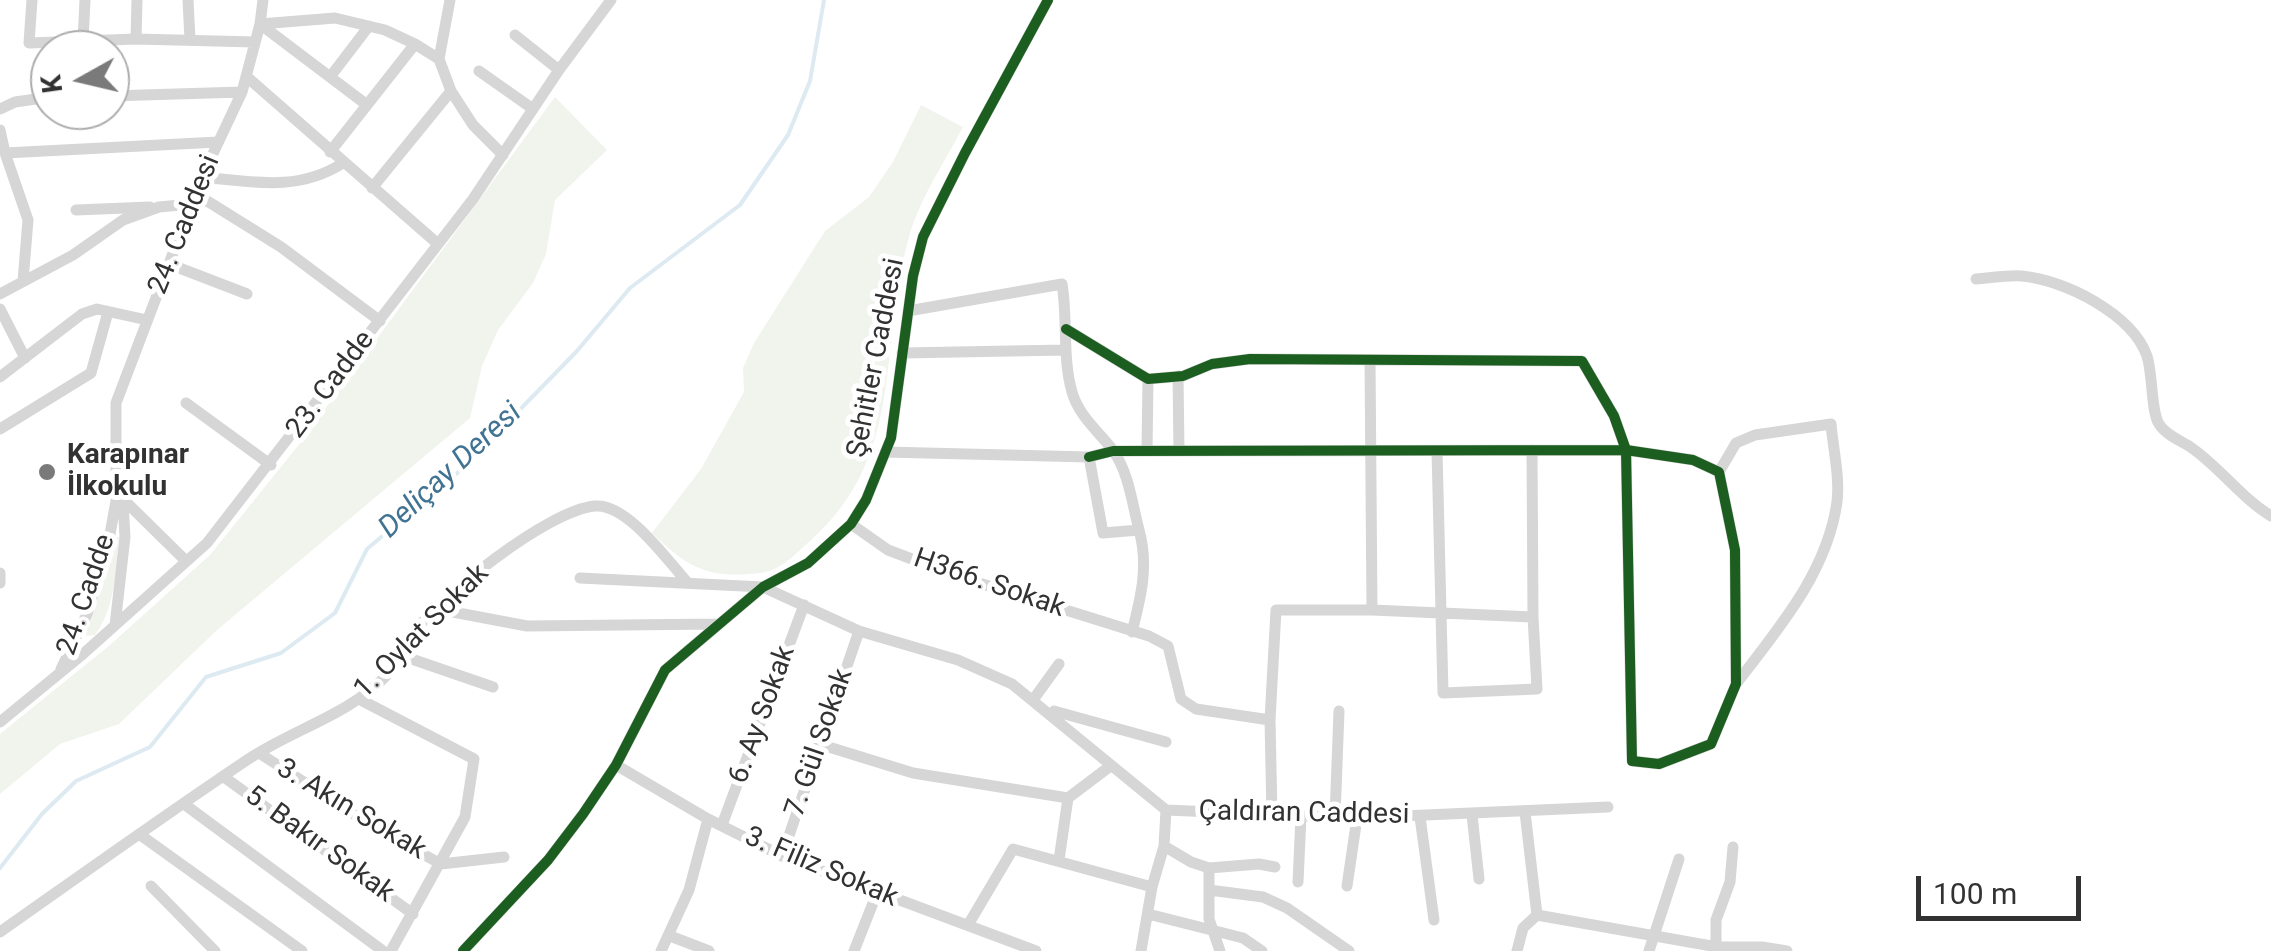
<!DOCTYPE html>
<html>
<head>
<meta charset="utf-8">
<style>
	body { margin:0 }
	#map { position:relative; width:2271px; height:951px; overflow:hidden; background:#fff; font-family:Roboto,sans-serif }
	canvas { display:block }
	.north { position:absolute; left:30px; top:30px; width:100px; height:100px; box-sizing:border-box; background:#fff; border:2px solid #adadad; border-radius:50%; rotate:262deg; font-size:28px; font-weight:700; line-height:40px; text-align:center; color:#323232 }
	.north::after { content:''; display:block; margin:auto; width:35px; height:45px; background:#7a7a7a; clip-path:polygon(50% 0,100% 100%,50% 72%,0 100%) }
	.scale { position:absolute; left:1916px; top:876px; width:165px; height:45px; box-sizing:border-box; border:5px solid #323232; border-top:0; padding-left:12px; font-size:30px; line-height:35px; white-space:nowrap; color:#323232; -webkit-text-stroke:8px #fff; paint-order:stroke }
</style>
</head>
<body>
<div id="map">
<canvas width="2271" height="951"></canvas>
<div class="north">K</div>
<div class="scale">100 m</div>
</div>
<script>
const ctx = document.querySelector('canvas').getContext('2d');
ctx.lineJoin = 'round';
function fillPath(path, color) {
  ctx.fillStyle = color;
  ctx.fill(path, 'evenodd');
}
function strokePath(path, color, width, dash) {
  ctx.strokeStyle = color;
  ctx.lineWidth = width;
  ctx.lineCap = dash ? 'butt' : 'round';
  ctx.setLineDash(dash || []);
  ctx.stroke(path);
}
function drawText(font, color, halo, rows, align = 'center') {
  ctx.font = font + ' Roboto,sans-serif';
  ctx.lineWidth = 10;
  ctx.setLineDash([]);
  ctx.textBaseline = 'middle';
  ctx.strokeStyle = halo;
  ctx.fillStyle = color;
  for (const [text, x, y, turn = 0] of rows) {
    ctx.save();
    ctx.translate(x, y);
    ctx.rotate((+turn || 0) * Math.PI / 180);
    ctx.textAlign = isNaN(turn) ? turn : align;
    if (halo) ctx.strokeText(text, 0, 0);
    ctx.fillText(text, 0, 0);
    ctx.restore();
  }
}
const green = new Path2D(`
	M 555,97 L 607,150 L 555,200 L 546,254 L 533,283 L 498,330 L 482,366 L 470,418 L 217,630 L 119,724 L 60,744 L 0,794 L 0,734 L 110,645 L 210,555 L 297,447 Z
	M 921,105 L 963,127 C 946,160 922,195 911,230 C 876,344 909,453 810,541 C 794,555 782,570 760,573 C 708,579 688,568 652,533 L 701,469 L 744,392 L 743,368 L 754,343 L 825,231 L 869,197 L 893,162 Z
	M 113,537 L 119,537 C 116,569 115,609 95,635 L 82,636 Z`);
const stream = new Path2D(`
	M 0,868 L 42,814 L 76,781 L 150,747 L 206,677 L 281,653 L 335,613 L 367,549 L 462,469 L 577,351 L 630,288 L 740,205 L 788,135 L 810,81 L 824,0`);
const minor = new Path2D(`
	M 32,0 L 29,43 L 136,39 L 255,42
	M 188,0 L 190,40
	M 260,24 L 335,18 L 385,30 L 415,44 L 439,59 L 451,91 L 473,125 L 503,155
	M 260,24 L 367,105
	M 515,35 L 559,70
	M 136,39 L 137,0
	M 83,41 L 85,0
	M 439,59 L 450,0
	M 479,71 L 533,109
	M 247,77 L 438,244
	M 330,77 L 369,26
	M 110,96 L 242,92
	M 0,109 L 15,102 L 50,97
	M 0,130 L 5,153 L 218,142
	M 330,152 L 415,44
	M 5,153 L 28,220 L 23,281
	M 202,177 C 253,182 298,192 343,163
	M 372,188 L 451,91
	M 196,194 L 281,247 L 380,321
	M 76,210 L 150,207
	M 169,264 L 247,294
	M 1976,279 C 1991,278 2007,275 2022,276 C 2065,280 2132,314 2147,356 C 2153,375 2151,412 2159,424 C 2165,434 2179,440 2189,446 C 2219,466 2241,498 2271,516
	M 0,294 L 73,255 L 123,220 L 159,207 L 192,204
	M 0,309 L 25,358
	M 908,311 L 1062,284 C 1068,320 1062,357 1072,392 C 1079,416 1097,430 1112,449 C 1129,472 1132,503 1139,530
	M 1066,329 L 1148,379 L 1183,376 L 1212,364 L 1250,359 L 1582,361 L 1614,416 L 1626,450 L 1632,761 L 1659,764 L 1711,744 L 1736,684 L 1735,550 L 1719,472 L 1693,460 L 1626,450 L 1113,451 L 1089,457
	M 902,353 L 1065,350
	M 1178,376 L 1179,451
	M 0,377 L 82,314 L 97,309 L 147,320
	M 186,403 L 271,465
	M 0,429 L 91,373 L 108,312
	M 1147,451 L 1148,379
	M 1437,451 L 1443,693 L 1537,689 L 1533,617
	M 885,452 L 1089,457 L 1103,533 L 1139,530 C 1149,565 1141,597 1132,632
	M 1719,472 L 1736,443 L 1755,435 L 1831,424 C 1833,448 1840,477 1837,502 C 1827,573 1778,629 1736,684
	M 125,501 L 186,561
	M 851,524 L 888,550 L 957,576 L 1149,636 L 1168,646 L 1181,699 L 1196,709 L 1270,720
	M 0,573 L 0,583
	M 580,578 L 763,587 L 859,631 L 958,660 L 1012,684 L 1166,810 L 1357,818 L 1608,807
	M 437,609 L 527,626 L 719,624
	M 1372,610 L 1533,617 L 1532,450
	M 115,625 L 125,537 L 122,485
	M 400,655 L 493,687
	M 61,669 L 87,614 L 108,545 L 116,501 L 116,403 L 202,177 L 242,92 L 260,24 L 263,0
	M 359,699 L 474,759 L 465,817 L 391,951
	M 1033,700 L 1059,664
	M 1054,711 L 1166,742
	M 0,722 L 83,654 L 207,543 L 473,199 L 559,70 L 611,0
	M 819,744 L 913,773 L 1068,798 L 1059,860
	M 259,753 L 375,828 L 441,864 L 504,857
	M 616,765 L 708,819 L 782,856 L 1036,951
	M 224,777 L 413,914
	M 1068,798 L 1109,767
	M 184,804 L 383,951
	M 1525,812 L 1537,915
	M 1472,815 L 1479,879
	M 1272,816 L 1270,720 L 1276,610 L 1372,610 L 1370,360
	M 1335,817 L 1339,711
	M 1420,817 L 1434,920
	M 722,825 L 804,605
	M 139,834 L 302,951
	M 1164,846 L 1191,862 L 1209,868 L 1209,919 L 1220,951
	M 782,856 L 859,631
	M 1209,868 L 1259,864 L 1275,867
	M 1298,882 L 1301,816
	M 151,886 L 215,951
	M 1347,886 L 1357,818
	M 1209,890 L 1263,897 L 1287,908 L 1349,951
	M 1148,914 L 1243,938 L 1262,951
	M 1537,915 L 1717,947 L 1762,947 L 1787,951
	M 968,925 L 1013,849 L 1152,887 L 1164,846 L 1166,810
	M 0,932 C 81,875 162,817 244,762 C 290,730 348,716 387,675 C 397,664 402,648 411,636 C 439,597 548,510 595,506 C 627,503 667,560 687,582
	M 670,936 L 709,951
	M 463,951 L 548,860 L 583,814 L 616,765 L 665,670 L 763,587 L 808,563 L 851,524 L 866,500 L 891,438 L 913,276 L 923,237 L 965,153 L 1048,0
	M 661,951 L 689,890 L 708,819
	M 854,951 L 877,893
	M 1141,951 L 1152,887
	M 1517,951 L 1523,928 L 1537,915
	M 1649,951 L 1679,859
	M 1716,951 L 1716,920 L 1730,882 L 1733,847`);
const cycleway = new Path2D(`
	M 1066,329 L 1148,379 L 1183,376 L 1212,364 L 1250,359 L 1582,361 L 1614,416 L 1626,450 L 1632,761 L 1659,764 L 1711,744 L 1736,684 L 1735,550 L 1719,472 L 1693,460 L 1626,450 L 1113,451 L 1089,457
	M 463,951 L 548,860 L 583,814 L 616,765 L 665,670 L 763,587 L 808,563 L 851,524 L 866,500 L 891,438 L 913,276 L 923,237 L 965,153 L 1048,0`);
const markers = [
	[47,472,10,"#7a7a7a"]
];
const streetNames = [
	["24. Caddesi",185,225,-68],
	["Şehitler Caddesi",877,358,-79],
	["23. Cadde",331,385,-53],
	["H366. Sokak",989,584,19],
	["24. Cadde",87,595,-71],
	["1. Oylat Sokak",422,632,-45],
	["6. Ay Sokak",763,715,-70],
	["7. Gül Sokak",820,743,-71],
	["3. Akın Sokak",351,810,31],
	["Çaldıran Caddesi",1304,814,1],
	["5. Bakır Sokak",319,845,36],
	["3. Filiz Sokak",821,868,23]
];
const poiNames = [
	["Karapınar",67,456],
	["İlkokulu",67,488]
];
const waterNames = [
	["Deliçay Deresi",451,471,-43]
];
fillPath(green, '#f1f4ed');
strokePath(stream, '#ddeaf2', 4);
strokePath(minor, '#d6d6d6', 11);
strokePath(cycleway, '#1b5e20', 10);
for (const [x, y, r, color] of markers) {
  const dot = new Path2D();
  dot.arc(x, y, r, 0, 2 * Math.PI);
  ctx.fillStyle = color;
  ctx.fill(dot);
  strokePath(dot, '#fff', 4);
}
drawText('28px', '#323232', '#fff', streetNames);
drawText('bold 28px', '#323232', '#fff', poiNames, 'left');
drawText('italic 30px', '#417392', '#fff', waterNames);
</script>
</body>
</html>
